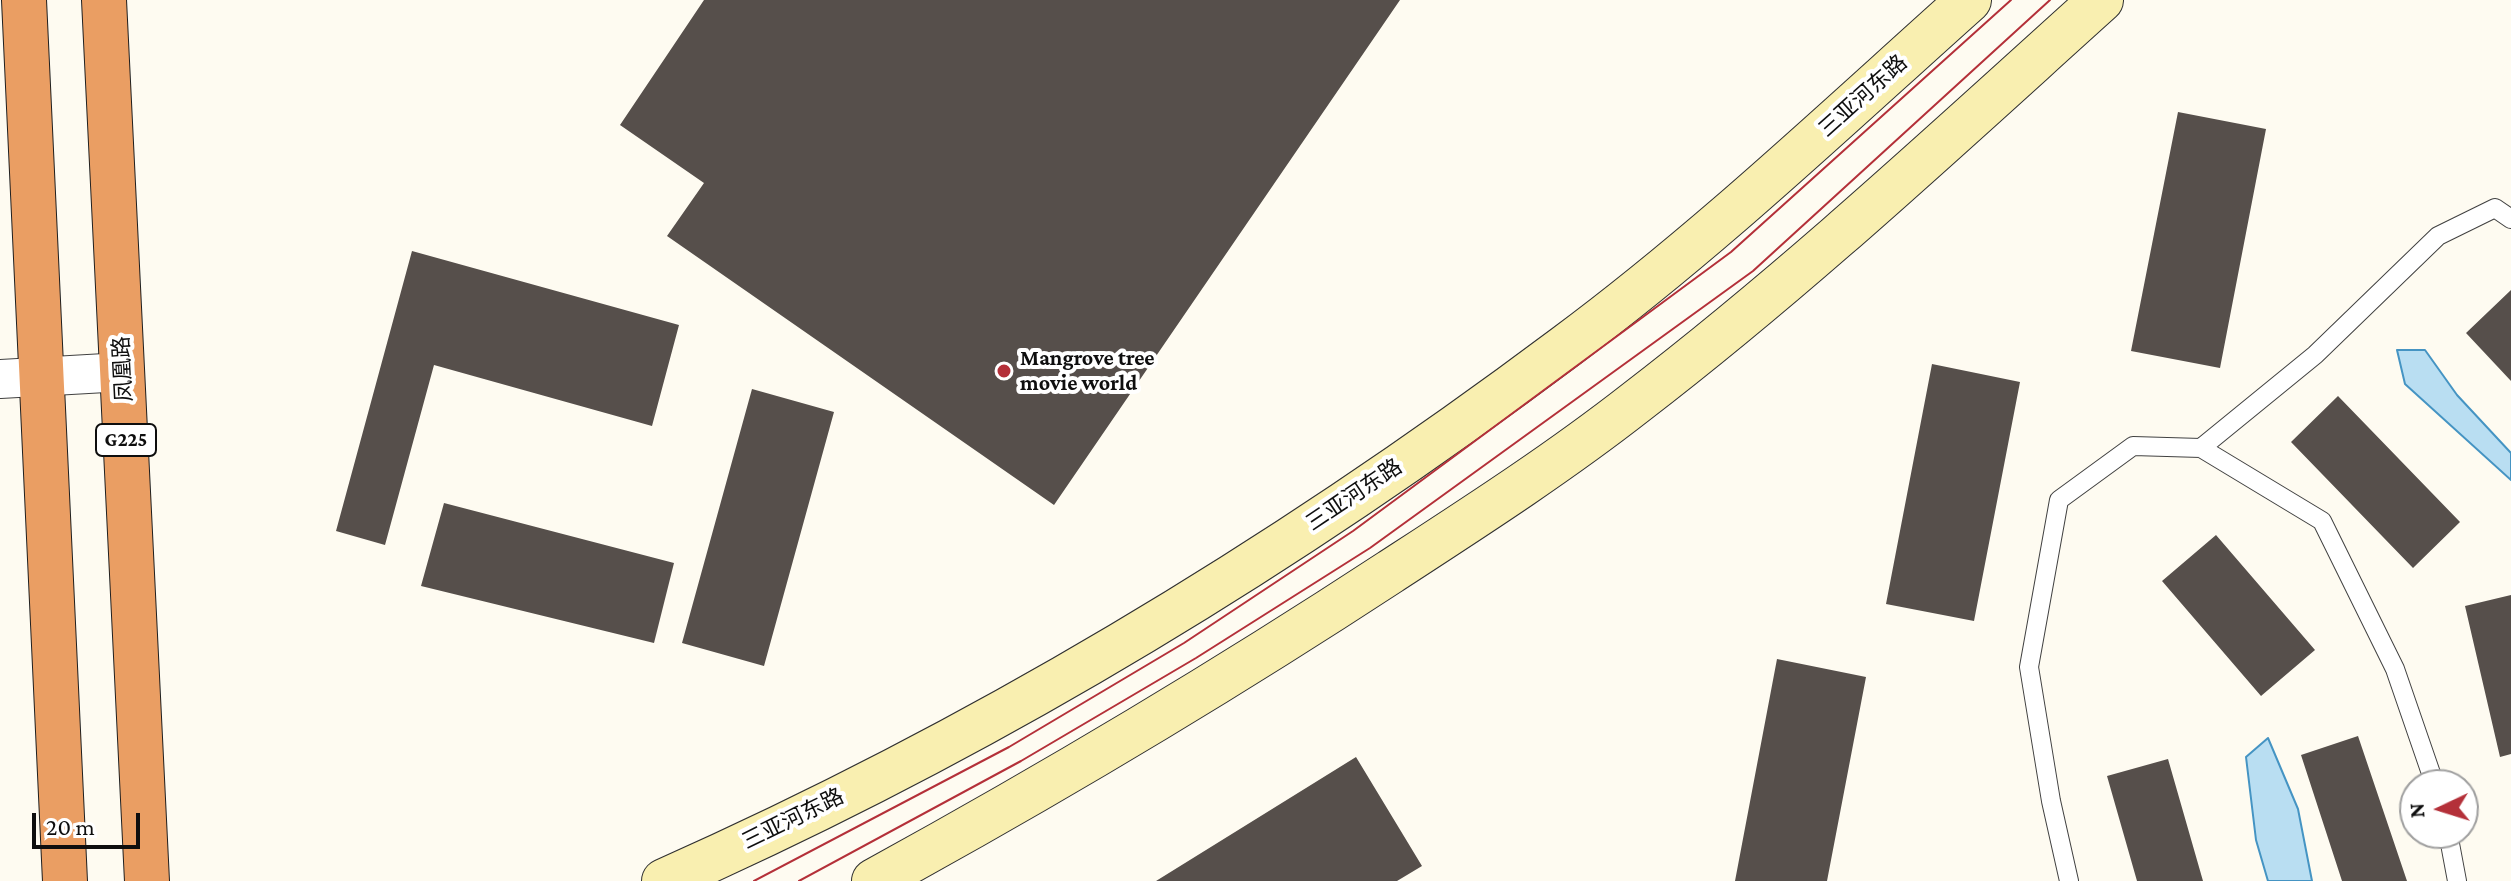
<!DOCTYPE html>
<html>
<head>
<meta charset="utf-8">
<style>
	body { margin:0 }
	#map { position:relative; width:2511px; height:881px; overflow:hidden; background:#fefbf1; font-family:"Crimson Pro",serif }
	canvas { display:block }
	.north { position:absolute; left:2399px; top:769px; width:80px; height:80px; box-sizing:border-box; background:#fff; border:2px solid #9f9f9f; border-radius:50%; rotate:266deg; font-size:22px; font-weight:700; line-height:32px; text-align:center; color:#0e0e0e }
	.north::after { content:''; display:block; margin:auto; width:28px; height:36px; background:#b43039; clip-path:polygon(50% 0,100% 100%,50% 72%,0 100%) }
	.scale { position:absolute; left:32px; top:813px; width:108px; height:36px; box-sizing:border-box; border:4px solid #0e0e0e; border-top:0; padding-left:10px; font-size:24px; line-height:28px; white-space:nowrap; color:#0e0e0e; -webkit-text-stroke:6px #fff; paint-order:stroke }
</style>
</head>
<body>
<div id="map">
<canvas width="2511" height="881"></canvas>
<div class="north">N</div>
<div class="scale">20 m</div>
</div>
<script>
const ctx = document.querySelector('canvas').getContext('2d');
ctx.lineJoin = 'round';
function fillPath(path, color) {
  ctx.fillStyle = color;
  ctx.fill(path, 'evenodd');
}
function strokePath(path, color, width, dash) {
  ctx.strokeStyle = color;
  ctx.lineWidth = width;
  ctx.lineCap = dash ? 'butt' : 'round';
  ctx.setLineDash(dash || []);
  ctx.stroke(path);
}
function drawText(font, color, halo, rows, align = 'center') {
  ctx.font = font + ' "Crimson Pro","Noto Sans SC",serif';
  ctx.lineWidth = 8;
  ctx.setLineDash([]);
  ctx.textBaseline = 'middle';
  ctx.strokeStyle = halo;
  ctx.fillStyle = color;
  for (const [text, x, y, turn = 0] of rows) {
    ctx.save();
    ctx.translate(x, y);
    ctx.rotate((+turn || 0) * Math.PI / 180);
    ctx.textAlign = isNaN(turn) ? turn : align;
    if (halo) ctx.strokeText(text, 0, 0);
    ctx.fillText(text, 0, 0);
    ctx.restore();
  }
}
const water = new Path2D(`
	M 2397,350 L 2425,350 L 2457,395 L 2511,453 L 2511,480 L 2405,384 Z
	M 2268,738 L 2298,809 L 2312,881 L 2268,881 L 2256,840 L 2246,757 Z`);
const building = new Path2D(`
	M 704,0 L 1400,0 L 1054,505 L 667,236 L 704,183 L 620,125 Z
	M 2178,112 L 2266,129 L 2220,368 L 2131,351 Z
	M 412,251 L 679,325 L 652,426 L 434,365 L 385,545 L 336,531 Z
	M 2511,290 L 2511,381 L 2466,333 Z
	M 1932,364 L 2020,382 L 1974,621 L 1886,604 Z
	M 752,389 L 834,412 L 764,666 L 682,643 Z
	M 2338,396 L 2460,522 L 2413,568 L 2291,442 Z
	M 444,503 L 674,563 L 654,643 L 421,586 Z
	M 2216,535 L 2315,650 L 2261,696 L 2162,581 Z
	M 2511,595 L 2511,754 L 2500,757 L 2465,606 Z
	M 1777,659 L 1866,677 L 1827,881 L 1735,881 Z
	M 2358,736 L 2407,881 L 2342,881 L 2301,755 Z
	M 1356,757 L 1422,866 L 1397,881 L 1156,881 Z
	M 2168,759 L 2203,881 L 2137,881 L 2107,776 Z`);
const lane = new Path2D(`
	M 2201,448 L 2315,355 L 2438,236 L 2495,208 L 2511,219
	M 2448,833 L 2457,881
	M 2069,881 L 2051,801 L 2029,667 L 2059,500 L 2133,446 L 2201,448 L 2322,521 L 2395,669 L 2435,785`);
const street = new Path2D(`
	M 0,379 L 123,372`);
const secondary = new Path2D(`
	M 664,881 C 984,739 1286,556 1565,347 C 1708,241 1837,118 1969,0
	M 874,881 C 1051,784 1222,682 1390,572 C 1473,518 1557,464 1635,403 C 1798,278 1948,138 2101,0`);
const highway = new Path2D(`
	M 24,0 L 65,881
	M 104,0 L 147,881`);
const tram = new Path2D(`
	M 754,881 L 1009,747 L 1184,643 L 1353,531 L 1731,252 L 2011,0
	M 799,881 L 1021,761 L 1196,658 L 1370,548 L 1753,271 L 2050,0`);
const markers = [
	[1004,371,8,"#b43039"]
];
const shields = [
	[126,440,60]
];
const shieldNames = [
	["G225",126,440]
];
const streetNames = [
	["三亚河东路",1863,96,-42],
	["凤凰路",123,369,-93],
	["三亚河东路",1354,495,-34],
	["三亚河东路",793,819,-26]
];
const poiNames = [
	["Mangrove tree",1020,358],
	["movie world",1020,383]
];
fillPath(water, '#b9def2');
strokePath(water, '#4594c3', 2);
fillPath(building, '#564f4b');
strokePath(lane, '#414141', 20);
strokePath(street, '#414141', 40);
strokePath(secondary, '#303030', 46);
strokePath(highway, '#1f1f1f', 46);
strokePath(lane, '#fff', 18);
strokePath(street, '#fff', 38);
strokePath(secondary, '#f9efb0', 44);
strokePath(highway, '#ea9e63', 44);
strokePath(tram, '#b43039', 2);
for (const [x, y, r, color] of markers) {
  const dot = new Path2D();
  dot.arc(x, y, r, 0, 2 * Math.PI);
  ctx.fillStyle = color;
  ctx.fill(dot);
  strokePath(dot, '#fff', 3);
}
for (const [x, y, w] of shields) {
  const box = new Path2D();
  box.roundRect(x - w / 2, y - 16, w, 32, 6);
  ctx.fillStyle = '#fff';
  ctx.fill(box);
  strokePath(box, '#0e0e0e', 2);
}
drawText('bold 20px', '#0e0e0e', null, shieldNames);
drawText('22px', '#0e0e0e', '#fff', streetNames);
drawText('bold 22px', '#0e0e0e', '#fff', poiNames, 'left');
</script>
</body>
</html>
